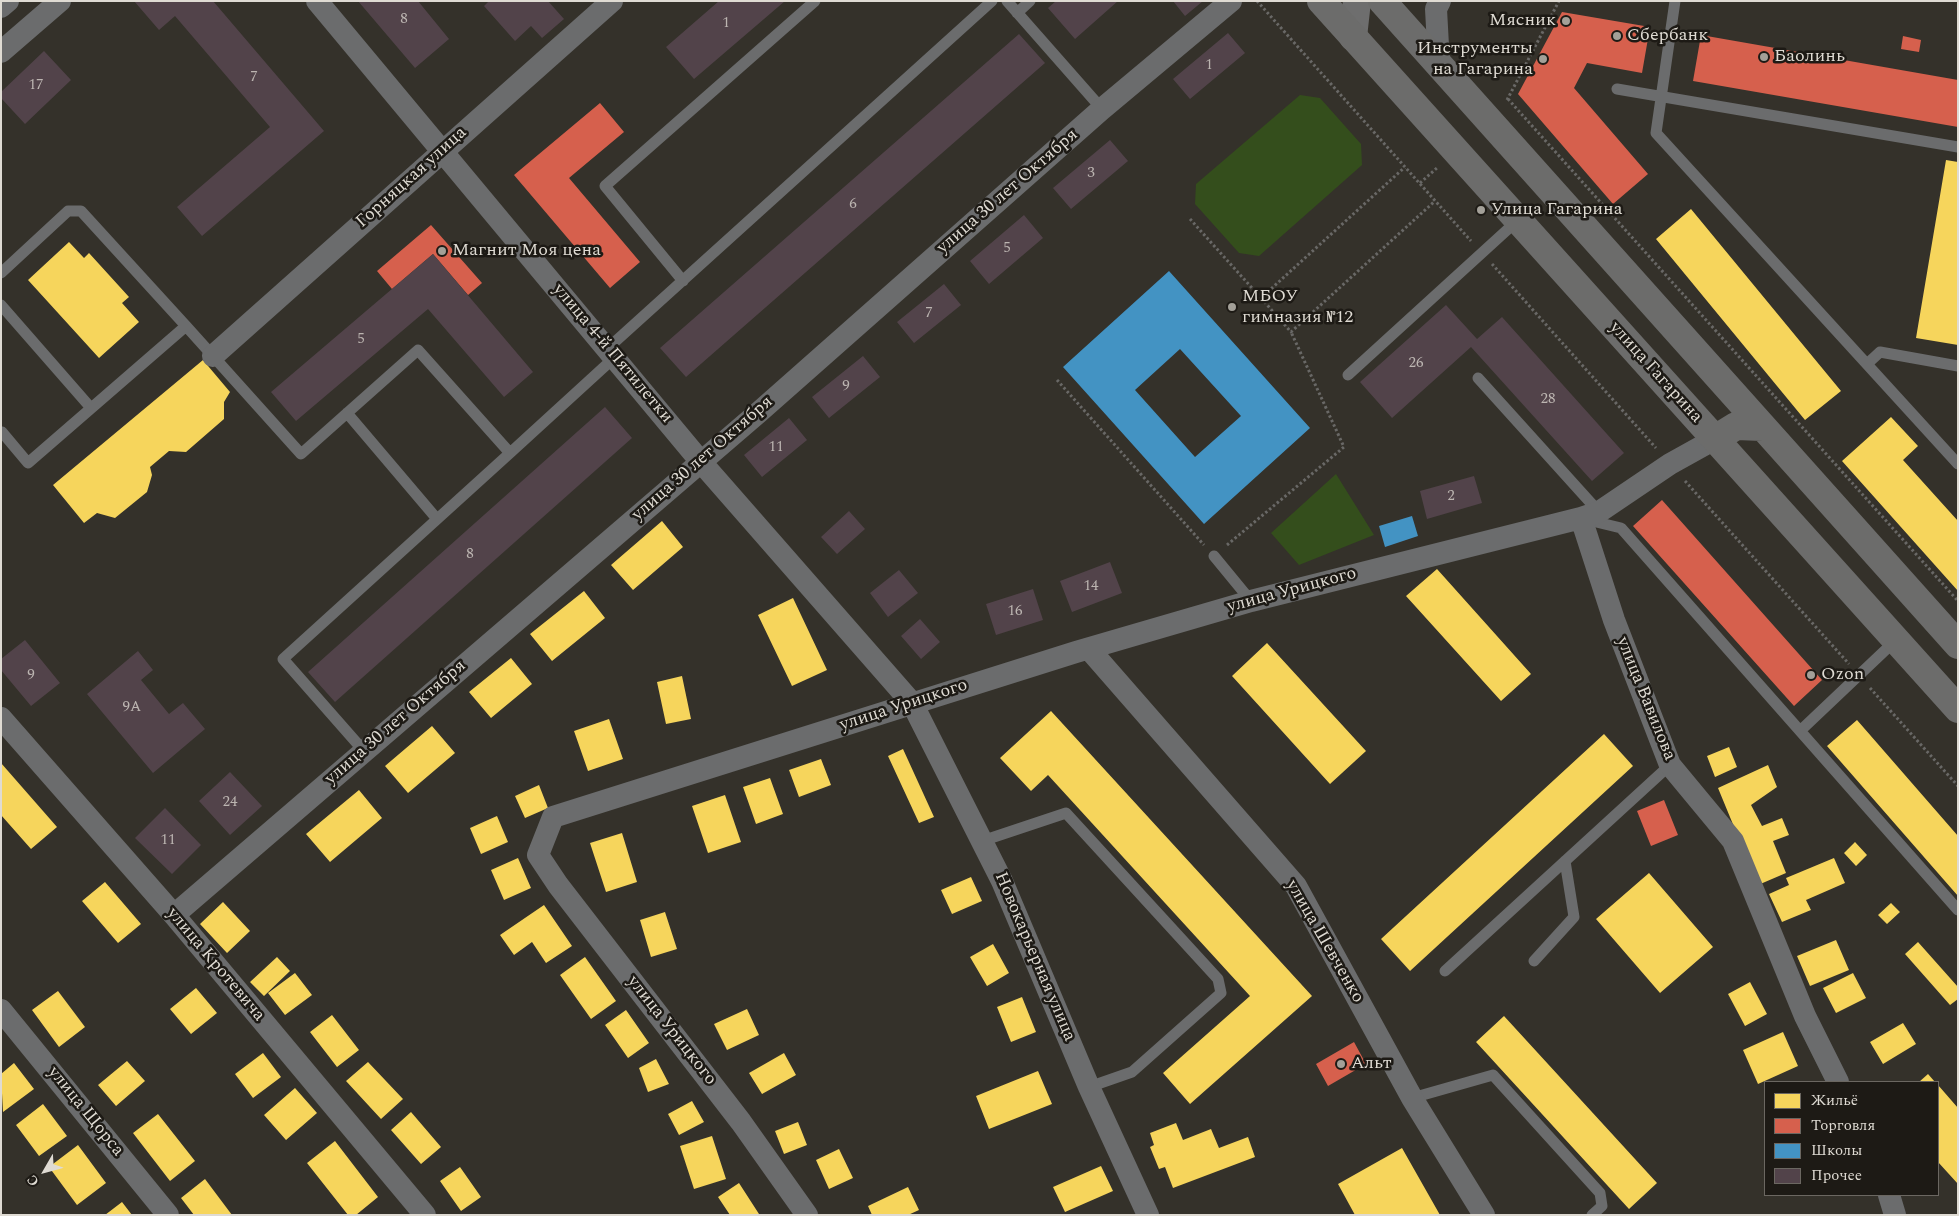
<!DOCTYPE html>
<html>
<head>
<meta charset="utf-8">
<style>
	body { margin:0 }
	#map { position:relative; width:1959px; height:1216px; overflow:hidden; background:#34312a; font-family:Spectral,serif }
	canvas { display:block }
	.frame { position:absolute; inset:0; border:2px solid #dfdbd3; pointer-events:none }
	.legend { position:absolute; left:1764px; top:1081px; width:175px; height:115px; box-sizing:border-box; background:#1d1a15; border:1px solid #6b6761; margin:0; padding:6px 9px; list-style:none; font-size:15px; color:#dfdbd3 }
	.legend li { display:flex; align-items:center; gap:10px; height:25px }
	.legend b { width:25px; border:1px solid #6b6761 }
	.north { position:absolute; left:20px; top:1146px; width:50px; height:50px; -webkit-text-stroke:4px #1d1a15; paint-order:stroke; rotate:232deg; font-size:14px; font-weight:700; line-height:20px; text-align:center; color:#dfdbd3 }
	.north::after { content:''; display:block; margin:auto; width:18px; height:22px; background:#dfdbd3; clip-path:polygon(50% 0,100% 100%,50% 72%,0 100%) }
</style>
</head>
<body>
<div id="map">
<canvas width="1959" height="1216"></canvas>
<div class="frame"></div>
<ul class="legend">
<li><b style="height:14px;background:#f6d55c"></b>Жильё</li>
<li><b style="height:14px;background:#d6604d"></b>Торговля</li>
<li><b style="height:14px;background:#4393c3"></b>Школы</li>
<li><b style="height:14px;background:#52434a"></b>Прочее</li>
</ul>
<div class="north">С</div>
</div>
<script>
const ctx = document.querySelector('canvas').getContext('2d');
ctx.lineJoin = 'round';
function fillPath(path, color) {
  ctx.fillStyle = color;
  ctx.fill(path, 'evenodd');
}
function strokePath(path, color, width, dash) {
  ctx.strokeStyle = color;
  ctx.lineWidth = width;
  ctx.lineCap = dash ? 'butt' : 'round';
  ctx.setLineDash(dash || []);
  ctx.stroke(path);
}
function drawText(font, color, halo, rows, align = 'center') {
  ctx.font = font + ' Spectral,serif';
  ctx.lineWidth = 5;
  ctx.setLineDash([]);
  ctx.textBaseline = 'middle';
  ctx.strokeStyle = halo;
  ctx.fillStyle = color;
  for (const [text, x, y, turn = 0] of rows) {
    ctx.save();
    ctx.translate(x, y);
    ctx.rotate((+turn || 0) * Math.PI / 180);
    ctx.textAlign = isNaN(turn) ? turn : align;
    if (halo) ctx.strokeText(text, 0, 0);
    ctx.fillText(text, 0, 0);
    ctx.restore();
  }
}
const green = new Path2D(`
	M 1300,95 L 1320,98 L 1361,144 L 1362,165 L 1259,256 L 1239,253 L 1195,204 L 1196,184 Z
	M 1336,474 L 1374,535 L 1299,565 L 1271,533 Z`);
const homes = new Path2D(`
	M 1946,160 L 1958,162 L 1958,345 L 1916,338 Z
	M 1691,209 L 1841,391 L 1805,420 L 1656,239 Z
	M 69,242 L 84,258 L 89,253 L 129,297 L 122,303 L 139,322 L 99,358 L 28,280 Z
	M 203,360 L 230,392 L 224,402 L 224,419 L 186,452 L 169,451 L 150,467 L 152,475 L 147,492 L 115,518 L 97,513 L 84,523 L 53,485 Z
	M 1891,417 L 1918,446 L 1903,460 L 1958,521 L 1958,591 L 1842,461 Z
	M 662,521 L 683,547 L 633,590 L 611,565 Z
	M 1437,569 L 1531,674 L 1501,701 L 1406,596 Z
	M 584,591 L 605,618 L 552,661 L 530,634 Z
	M 793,598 L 827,670 L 792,686 L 758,615 Z
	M 1267,643 L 1366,751 L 1330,784 L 1232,676 Z
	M 511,658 L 532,684 L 491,718 L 469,692 Z
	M 682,676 L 691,719 L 666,724 L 657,682 Z
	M 1051,711 L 1312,996 L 1190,1104 L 1163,1073 L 1250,996 L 1048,775 L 1031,791 L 1000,758 Z
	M 609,719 L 623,759 L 588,771 L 574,731 Z
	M 1857,720 L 1958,836 L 1958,896 L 1827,746 Z
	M 432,726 L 455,753 L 408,793 L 385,766 Z
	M 1604,734 L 1633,766 L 1410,971 L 1381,939 Z
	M 1729,747 L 1737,767 L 1715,777 L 1707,756 Z
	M 903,749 L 934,817 L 919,823 L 888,756 Z
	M 821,759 L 831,785 L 799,797 L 789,770 Z
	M 1,763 L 57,827 L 31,849 L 1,815 Z
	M 1768,765 L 1777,787 L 1751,805 L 1762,826 L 1782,818 L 1789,835 L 1773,841 L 1786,873 L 1758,885 L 1718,788 Z
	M 770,778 L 783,814 L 756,824 L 743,787 Z
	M 539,785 L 548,808 L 525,818 L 515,796 Z
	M 359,790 L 382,818 L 330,862 L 306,834 Z
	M 725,795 L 741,842 L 708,853 L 692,806 Z
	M 497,816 L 508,842 L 481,854 L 470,828 Z
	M 622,833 L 637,882 L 606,892 L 590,843 Z
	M 1855,842 L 1867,855 L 1856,866 L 1844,853 Z
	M 518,858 L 531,888 L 504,900 L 491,870 Z
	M 1834,858 L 1845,883 L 1806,900 L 1811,910 L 1782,922 L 1769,894 L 1789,885 L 1786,878 Z
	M 1649,873 L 1713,947 L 1660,993 L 1596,919 Z
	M 971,877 L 982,901 L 952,914 L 941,890 Z
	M 105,882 L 141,924 L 118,943 L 82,901 Z
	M 223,902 L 250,931 L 227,953 L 200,924 Z
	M 1891,903 L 1900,912 L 1887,924 L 1878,915 Z
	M 544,905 L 572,946 L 546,963 L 532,942 L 514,955 L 500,935 Z
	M 665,912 L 677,949 L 651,957 L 640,920 Z
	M 1836,940 L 1849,970 L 1810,986 L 1797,956 Z
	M 1918,942 L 1958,987 L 1958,999 L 1950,1005 L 1905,954 Z
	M 993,944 L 1009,973 L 987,986 L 970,957 Z
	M 277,957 L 290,971 L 264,996 L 250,982 Z
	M 585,957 L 616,1001 L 591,1019 L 560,975 Z
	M 295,973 L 312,995 L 285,1015 L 268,993 Z
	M 1853,973 L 1866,998 L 1836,1013 L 1823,988 Z
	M 1750,982 L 1767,1014 L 1745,1026 L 1728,994 Z
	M 196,988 L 217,1013 L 191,1034 L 170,1009 Z
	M 58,991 L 85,1027 L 59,1047 L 32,1010 Z
	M 1022,997 L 1036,1032 L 1011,1042 L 997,1007 Z
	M 747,1009 L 759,1035 L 727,1050 L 714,1024 Z
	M 626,1010 L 649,1043 L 628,1058 L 605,1025 Z
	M 332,1015 L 359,1050 L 337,1067 L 310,1032 Z
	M 1504,1016 L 1657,1183 L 1629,1209 L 1476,1042 Z
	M 1903,1023 L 1916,1044 L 1883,1064 L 1870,1042 Z
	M 1783,1032 L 1798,1066 L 1758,1084 L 1743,1050 Z
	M 263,1053 L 281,1077 L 253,1098 L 235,1074 Z
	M 784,1053 L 796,1075 L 762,1094 L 749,1073 Z
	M 656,1059 L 669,1084 L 648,1092 L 639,1068 Z
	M 127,1061 L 145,1081 L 116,1106 L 98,1085 Z
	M 368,1062 L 403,1099 L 381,1119 L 346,1081 Z
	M 14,1063 L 34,1089 L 3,1112 L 1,1074 Z
	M 1038,1071 L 1052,1104 L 989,1129 L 976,1096 Z
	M 1928,1074 L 1935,1082 L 1919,1082 Z
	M 1938,1085 L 1958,1108 L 1958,1184 L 1938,1162 Z
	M 295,1088 L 317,1113 L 286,1140 L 264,1115 Z
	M 692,1101 L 704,1122 L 679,1135 L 668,1114 Z
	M 43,1104 L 67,1136 L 39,1156 L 16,1125 Z
	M 411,1112 L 441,1147 L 421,1164 L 391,1130 Z
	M 158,1114 L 195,1161 L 170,1181 L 133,1133 Z
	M 798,1122 L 807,1145 L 784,1154 L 775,1131 Z
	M 1176,1123 L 1183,1140 L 1211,1129 L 1219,1148 L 1248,1137 L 1255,1157 L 1173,1188 L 1165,1167 L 1159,1169 L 1150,1147 L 1154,1145 L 1150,1133 Z
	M 712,1136 L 726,1179 L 694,1189 L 680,1146 Z
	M 335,1141 L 378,1197 L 356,1215 L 348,1215 L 307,1163 Z
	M 78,1145 L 106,1183 L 77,1205 L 49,1167 Z
	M 1402,1148 L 1440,1215 L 1355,1215 L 1338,1184 Z
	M 839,1149 L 853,1178 L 829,1189 L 816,1160 Z
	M 1101,1166 L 1113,1191 L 1065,1212 L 1053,1187 Z
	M 460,1167 L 481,1197 L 461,1211 L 440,1181 Z
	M 205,1179 L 232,1215 L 194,1215 L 181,1198 Z
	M 739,1183 L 759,1214 L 758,1215 L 730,1215 L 718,1197 Z
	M 908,1187 L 919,1210 L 908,1215 L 872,1215 L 868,1206 Z
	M 122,1202 L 132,1215 L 105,1215 Z`);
const shops = new Path2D(`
	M 1562,12 L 1650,27 L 1642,73 L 1587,63 L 1574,88 L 1648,174 L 1613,204 L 1518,94 Z
	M 1701,35 L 1958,80 L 1958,127 L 1693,81 Z
	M 1903,36 L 1921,40 L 1919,52 L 1901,49 Z
	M 600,103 L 624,132 L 569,178 L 640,262 L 610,288 L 514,175 Z
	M 431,225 L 482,283 L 468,295 L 433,254 L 392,289 L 377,271 Z
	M 1662,500 L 1822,680 L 1794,706 L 1633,526 Z
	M 1664,800 L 1678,835 L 1651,846 L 1637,811 Z
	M 1354,1042 L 1366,1064 L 1328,1086 L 1316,1064 Z`);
const schools = new Path2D(`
	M 1169,271 L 1310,428 L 1204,524 L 1063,367 ZM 1180,349 L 1241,416 L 1195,457 L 1135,390 Z
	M 1412,516 L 1418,536 L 1385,547 L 1379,526 Z`);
const building = new Path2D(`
	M 134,1 L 213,1 L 324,131 L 202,236 L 177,207 L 270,127 L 175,16 L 159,30 Z
	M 358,1 L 418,1 L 449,39 L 415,68 Z
	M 489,1 L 548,1 L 564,19 L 542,38 L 531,26 L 515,41 L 484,6 Z
	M 719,1 L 785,1 L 694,79 L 666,47 Z
	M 1056,1 L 1118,1 L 1075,39 L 1048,8 Z
	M 1173,1 L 1203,1 L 1185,16 Z
	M 1228,33 L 1245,53 L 1190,99 L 1173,79 Z
	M 1019,34 L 1045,63 L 686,377 L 660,348 Z
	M 44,51 L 71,80 L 25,124 L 1,98 L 1,92 Z
	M 1110,140 L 1128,161 L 1071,209 L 1053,188 Z
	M 1024,215 L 1043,238 L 989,284 L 970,261 Z
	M 433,254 L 533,372 L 504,397 L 428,309 L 296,421 L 271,392 Z
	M 944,284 L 961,305 L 914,343 L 897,322 Z
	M 1446,305 L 1477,339 L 1502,317 L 1624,453 L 1592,481 L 1471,347 L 1392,418 L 1360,382 Z
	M 863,356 L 880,377 L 829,418 L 812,397 Z
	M 605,407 L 632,438 L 335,702 L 308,672 Z
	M 789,418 L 807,440 L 762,477 L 744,455 Z
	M 1474,476 L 1482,503 L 1427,519 L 1420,491 Z
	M 849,511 L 865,529 L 837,554 L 821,537 Z
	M 1110,562 L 1122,593 L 1072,612 L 1060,581 Z
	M 899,570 L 918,593 L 888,617 L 870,593 Z
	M 1033,589 L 1043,620 L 996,635 L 986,604 Z
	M 920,619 L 940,642 L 921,659 L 901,636 Z
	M 25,640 L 60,683 L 31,706 L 1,670 L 1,659 Z
	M 138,651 L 153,670 L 141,680 L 169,714 L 183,703 L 205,729 L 153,773 L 87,694 Z
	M 230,772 L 262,806 L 230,835 L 199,801 Z
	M 165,808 L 201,845 L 172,874 L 135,838 Z`);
const path = new Path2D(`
	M 1257,1 L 1471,241
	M 1508,99 L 1958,601
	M 1507,100 L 1559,1
	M 1420,183 L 1438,167
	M 1190,219 L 1261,298 L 1405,167
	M 1492,264 L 1656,448
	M 1261,298 L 1291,332 L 1435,201
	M 1057,380 L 1204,545
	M 1685,481 L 1849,664
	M 1227,545 L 1344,447 L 1291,332
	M 1870,688 L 1958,786`);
const service = new Path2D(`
	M 1007,1 L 1102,109
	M 1675,1 L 1656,133 L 1958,464
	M 1017,13 L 1030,1
	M 1617,89 L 1958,147
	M 1,273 L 68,211 L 81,211 L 186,326
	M 683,281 L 605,186 L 815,1
	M 1,305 L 91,408
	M 607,349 L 992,1
	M 1867,364 L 1880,352 L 1958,366
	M 1348,375 L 1518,220
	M 1478,378 L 1599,512
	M 347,413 L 437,519
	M 2,432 L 28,463 L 186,326 L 301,454 L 418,350 L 510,453 L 615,357
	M 1588,520 L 1621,528 L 1958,910
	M 1214,556 L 1251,601
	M 1800,731 L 1896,640
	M 363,750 L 283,659 L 510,453
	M 982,841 L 1066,813 L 1218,979 L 1221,993 L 1132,1072 L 1089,1087
	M 1534,961 L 1574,917 L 1565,861
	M 1445,971 L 1670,765
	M 1412,1098 L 1493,1075 L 1600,1193 L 1602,1206 L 1592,1215`);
const minor = new Path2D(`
	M 317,1 L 701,462 L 912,703 L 1002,881 L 1089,1087 L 1148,1215
	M 1,7 L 8,1
	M 1,52 L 60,1
	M 1439,64 L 1436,9 L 1440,1
	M 213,356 L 612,1
	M 1581,518 L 1614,620 L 1670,765 L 1733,841 L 1805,1016 L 1838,1082
	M 1089,649 L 1296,886 L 1412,1098 L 1484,1215
	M 1,718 L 174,915 L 425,1215
	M 174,915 L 758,413 L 1102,109 L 1231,1
	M 1,1010 L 168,1215
	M 1889,1195 L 1895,1215
	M 807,1215 L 741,1122 L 558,885 L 538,855 L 553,817 L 1076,652 L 1251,601 L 1581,518 L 1599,512 L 1670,464 L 1715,439`);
const secondary = new Path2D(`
	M 1353,37 L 1357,1`);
const primary = new Path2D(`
	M 1321,1 L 1958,709
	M 1382,1 L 1958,645
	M 1715,439 L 1736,426 L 1763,427`);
const markers = [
	[1566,21,5,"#a3a098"],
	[1617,36,5,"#a3a098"],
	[1764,57,5,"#a3a098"],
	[1543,59,5,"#a3a098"],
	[1481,210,5,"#a3a098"],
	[442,251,5,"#a3a098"],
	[1232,307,5,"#a3a098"],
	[1811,675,5,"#a3a098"],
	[1341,1064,5,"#a3a098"]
];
const numberNames = [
	["8",404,20],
	["1",726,24],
	["1",1209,66],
	["7",254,78],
	["17",36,86],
	["3",1091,174],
	["6",853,205],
	["5",1007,249],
	["7",929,314],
	["5",361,340],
	["26",1416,364],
	["9",846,387],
	["28",1548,400],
	["11",776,448],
	["2",1451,497],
	["8",470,555],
	["14",1091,587],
	["16",1015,612],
	["9",31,676],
	["9А",132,708],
	["24",230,803],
	["11",168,841]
];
const poiNames = [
	["Мясник",1556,21,"right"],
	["Сбербанк",1627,36],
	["Инструменты",1533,49,"right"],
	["на Гагарина",1533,70,"right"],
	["Баолинь",1774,57],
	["Улица Гагарина",1491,210],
	["Магнит Моя цена",452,251],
	["МБОУ",1242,297],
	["гимназия №12",1242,318],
	["Ozon",1821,675],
	["Альт",1351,1064]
];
const streetNames = [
	["Горняцкая улица",412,178,-42],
	["улица 30 лет Октября",1008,192,-41],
	["улица 4-й Пятилетки",612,354,50],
	["улица Гагарина",1655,373,48],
	["улица 30 лет Октября",703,459,-41],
	["улица Урицкого",1292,591,-15],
	["улица Вавилова",1645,699,68],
	["улица Урицкого",904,706,-18],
	["улица 30 лет Октября",396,723,-41],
	["улица Шевченко",1324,942,60],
	["Новокарьерная улица",1034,957,67],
	["улица Кротевича",215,965,50],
	["улица Урицкого",671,1031,52],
	["улица Щорса",85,1112,51]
];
fillPath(green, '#344e1c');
fillPath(homes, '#f6d55c');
fillPath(shops, '#d6604d');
fillPath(schools, '#4393c3');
fillPath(building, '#52434a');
strokePath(path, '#696866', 3, [2.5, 2.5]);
strokePath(service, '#6b6c6d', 11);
strokePath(minor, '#6b6c6d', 22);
strokePath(secondary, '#6e6e6e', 28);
strokePath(primary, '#6c6c6b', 28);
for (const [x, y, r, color] of markers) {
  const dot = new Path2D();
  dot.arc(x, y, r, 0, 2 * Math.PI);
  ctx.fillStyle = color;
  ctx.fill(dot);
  strokePath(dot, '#1d1a15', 2);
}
drawText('15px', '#bcb5b1', null, numberNames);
drawText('18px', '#dfdbd3', '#1d1a15', poiNames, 'left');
drawText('18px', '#dfdbd3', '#1d1a15', streetNames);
</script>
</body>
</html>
